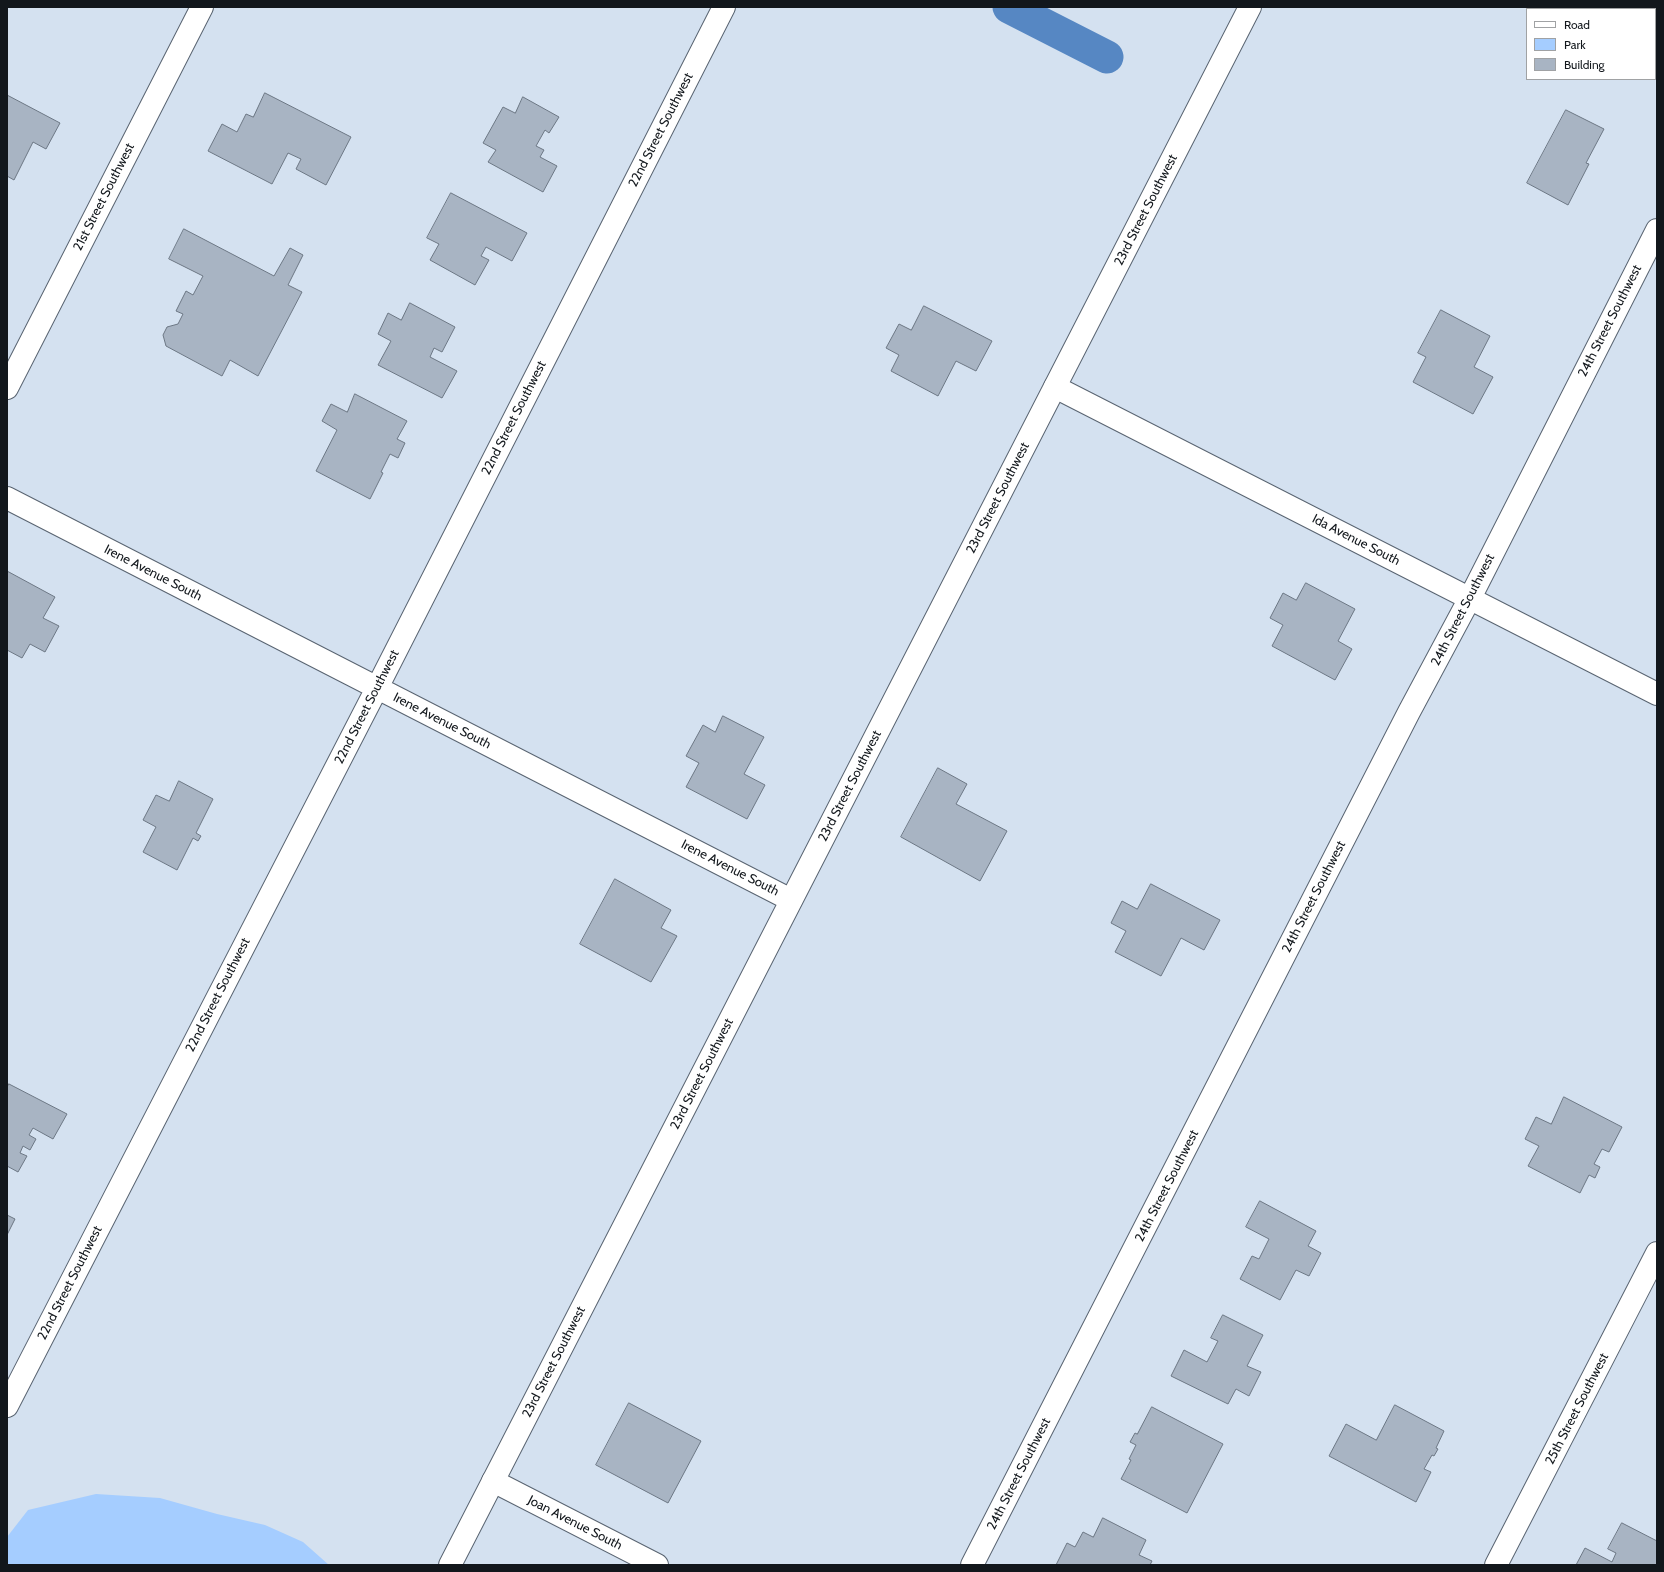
<!DOCTYPE html>
<html>
<head>
<meta charset="utf-8">
<style>
	body { margin:0 }
	#map { position:relative; width:1664px; height:1572px; overflow:hidden; background:#d4e1f0; font-family:Cabin,sans-serif }
	canvas { display:block }
	.frame { position:absolute; inset:0; border:8px solid #12171c; pointer-events:none }
	.legend { position:absolute; left:1526px; top:8px; width:130px; height:72px; box-sizing:border-box; background:#fff; border:1px solid #a0a2a4; margin:0; padding:5px 7px; list-style:none; font-size:12px; color:#12171c }
	.legend li { display:flex; align-items:center; gap:8px; height:20px }
	.legend b { width:20px; border:1px solid #a0a2a4 }
</style>
</head>
<body>
<div id="map">
<canvas width="1664" height="1572"></canvas>
<div class="frame"></div>
<ul class="legend">
<li><b style="height:5px;background:#fff"></b>Road</li>
<li><b style="height:11px;background:#a5cdff"></b>Park</li>
<li><b style="height:11px;background:#a8b4c3"></b>Building</li>
</ul>
</div>
<script>
const ctx = document.querySelector('canvas').getContext('2d');
ctx.lineJoin = 'round';
function fillPath(path, color) {
  ctx.fillStyle = color;
  ctx.fill(path, 'evenodd');
}
function strokePath(path, color, width, dash) {
  ctx.strokeStyle = color;
  ctx.lineWidth = width;
  ctx.lineCap = dash ? 'butt' : 'round';
  ctx.setLineDash(dash || []);
  ctx.stroke(path);
}
function drawText(font, color, halo, rows, align = 'center') {
  ctx.font = font + ' Cabin,sans-serif';
  ctx.lineWidth = 3;
  ctx.setLineDash([]);
  ctx.textBaseline = 'middle';
  ctx.strokeStyle = halo;
  ctx.fillStyle = color;
  for (const [text, x, y, turn = 0] of rows) {
    ctx.save();
    ctx.translate(x, y);
    ctx.rotate((+turn || 0) * Math.PI / 180);
    ctx.textAlign = isNaN(turn) ? turn : align;
    if (halo) ctx.strokeText(text, 0, 0);
    ctx.fillText(text, 0, 0);
    ctx.restore();
  }
}
const green = new Path2D(`
	M 96,1494 L 160,1498 L 217,1514 L 265,1525 L 303,1542 L 329,1565 L 7,1565 L 7,1537 L 28,1510 Z`);
const canal = new Path2D(`
	M 1009,7 L 1107,57`);
const building = new Path2D(`
	M 265,93 L 351,137 L 326,185 L 296,169 L 301,159 L 288,153 L 272,184 L 208,151 L 222,124 L 237,132 L 246,114 L 253,117 Z
	M 7,95 L 60,123 L 46,149 L 33,142 L 14,180 L 7,176 Z
	M 523,97 L 559,117 L 549,133 L 545,130 L 536,146 L 544,150 L 540,157 L 557,166 L 543,192 L 488,162 L 496,150 L 483,143 L 503,107 L 515,113 Z
	M 1566,110 L 1604,129 L 1586,163 L 1589,164 L 1568,205 L 1527,183 Z
	M 451,193 L 527,233 L 512,261 L 486,247 L 481,256 L 489,260 L 475,285 L 430,260 L 439,244 L 427,238 Z
	M 184,229 L 274,276 L 290,248 L 303,255 L 288,285 L 302,292 L 258,376 L 230,360 L 222,376 L 166,346 L 163,335 L 167,327 L 178,324 L 183,314 L 176,311 L 186,291 L 193,295 L 203,276 L 169,259 Z
	M 410,303 L 455,327 L 442,352 L 434,348 L 430,357 L 457,371 L 442,398 L 378,365 L 391,341 L 378,334 L 388,313 L 401,320 Z
	M 924,306 L 992,341 L 976,371 L 956,361 L 938,396 L 891,371 L 899,355 L 886,348 L 899,324 L 911,330 Z
	M 1441,310 L 1490,336 L 1474,367 L 1493,377 L 1473,414 L 1413,382 L 1426,357 L 1418,353 Z
	M 355,394 L 407,421 L 397,439 L 405,443 L 398,458 L 390,454 L 381,472 L 383,473 L 370,499 L 316,471 L 337,430 L 322,421 L 331,404 L 347,412 Z
	M 7,571 L 55,597 L 43,618 L 59,626 L 45,652 L 30,644 L 22,658 L 7,650 Z
	M 1306,583 L 1355,609 L 1338,641 L 1352,649 L 1335,680 L 1272,646 L 1283,625 L 1270,618 L 1283,593 L 1296,600 Z
	M 723,716 L 764,737 L 744,774 L 765,785 L 747,819 L 686,787 L 699,763 L 686,756 L 703,725 L 715,732 Z
	M 938,768 L 967,784 L 956,804 L 1007,831 L 980,881 L 901,837 Z
	M 179,781 L 213,799 L 196,833 L 201,836 L 198,841 L 193,838 L 177,870 L 143,852 L 156,827 L 143,820 L 156,795 L 169,801 Z
	M 615,879 L 671,910 L 661,928 L 677,936 L 651,982 L 580,944 Z
	M 1151,884 L 1220,920 L 1204,950 L 1181,938 L 1161,976 L 1115,952 L 1126,931 L 1111,923 L 1122,901 L 1137,909 Z
	M 9,1084 L 67,1114 L 53,1139 L 33,1128 L 29,1135 L 36,1139 L 30,1150 L 23,1146 L 20,1153 L 27,1156 L 18,1172 L 7,1166 L 7,1088 Z
	M 1564,1097 L 1622,1127 L 1609,1152 L 1602,1149 L 1594,1164 L 1600,1167 L 1595,1178 L 1589,1175 L 1580,1193 L 1528,1166 L 1539,1146 L 1525,1139 L 1536,1117 L 1551,1124 Z
	M 1260,1201 L 1316,1231 L 1308,1246 L 1321,1253 L 1309,1276 L 1296,1270 L 1280,1300 L 1240,1279 L 1252,1256 L 1259,1259 L 1269,1239 L 1246,1227 Z
	M 7,1215 L 15,1219 L 7,1235 Z
	M 1223,1315 L 1263,1335 L 1247,1366 L 1261,1372 L 1249,1396 L 1236,1389 L 1228,1404 L 1171,1376 L 1184,1350 L 1207,1362 L 1218,1341 L 1211,1338 Z
	M 629,1403 L 701,1441 L 668,1503 L 596,1465 Z
	M 1395,1405 L 1444,1431 L 1436,1448 L 1438,1449 L 1434,1456 L 1432,1455 L 1424,1469 L 1431,1472 L 1416,1502 L 1329,1456 L 1346,1424 L 1376,1440 Z
	M 1152,1407 L 1223,1444 L 1187,1513 L 1121,1479 L 1131,1460 L 1129,1459 L 1136,1445 L 1130,1442 L 1135,1433 L 1137,1434 Z
	M 1103,1518 L 1146,1540 L 1139,1555 L 1152,1561 L 1150,1565 L 1056,1565 L 1067,1543 L 1075,1547 L 1083,1532 L 1093,1537 Z
	M 1622,1523 L 1657,1541 L 1657,1565 L 1576,1565 L 1585,1548 L 1612,1562 L 1616,1553 L 1608,1549 Z`);
const minor = new Path2D(`
	M 1055,387 L 1657,694
	M 7,388 L 202,7
	M 7,498 L 791,900
	M 7,1406 L 377,688 L 724,7
	M 493,1481 L 657,1565
	M 972,1565 L 1409,712 L 1470,598 L 1657,230
	M 1496,1565 L 1657,1253`);
const tertiary = new Path2D(`
	M 450,1565 L 1250,7`);
const streetNames = [
	["22nd Street Southwest",661,130,-63],
	["21st Street Southwest",104,197,-63],
	["23rd Street Southwest",1146,210,-63],
	["24th Street Southwest",1610,321,-63],
	["22nd Street Southwest",514,418,-63],
	["23rd Street Southwest",998,498,-63],
	["Ida Avenue South",1356,540,27],
	["Irene Avenue South",153,573,27],
	["24th Street Southwest",1463,610,-63],
	["22nd Street Southwest",367,707,-63],
	["Irene Avenue South",442,721,27],
	["23rd Street Southwest",850,786,-63],
	["Irene Avenue South",730,868,27],
	["24th Street Southwest",1314,897,-63],
	["22nd Street Southwest",218,995,-63],
	["23rd Street Southwest",702,1074,-63],
	["24th Street Southwest",1167,1186,-63],
	["22nd Street Southwest",70,1283,-63],
	["23rd Street Southwest",554,1362,-63],
	["25th Street Southwest",1577,1409,-63],
	["24th Street Southwest",1019,1474,-63],
	["Joan Avenue South",575,1523,27]
];
fillPath(green, '#a5cdff');
strokePath(canal, '#5687c3', 33);
fillPath(building, '#a8b4c3');
strokePath(building, '#6c7784', 1);
strokePath(minor, '#596471', 24);
strokePath(tertiary, '#596471', 24);
strokePath(minor, '#fff', 22);
strokePath(tertiary, '#fff', 22);
drawText('13px', '#12171c', '#fff', streetNames);
</script>
</body>
</html>
